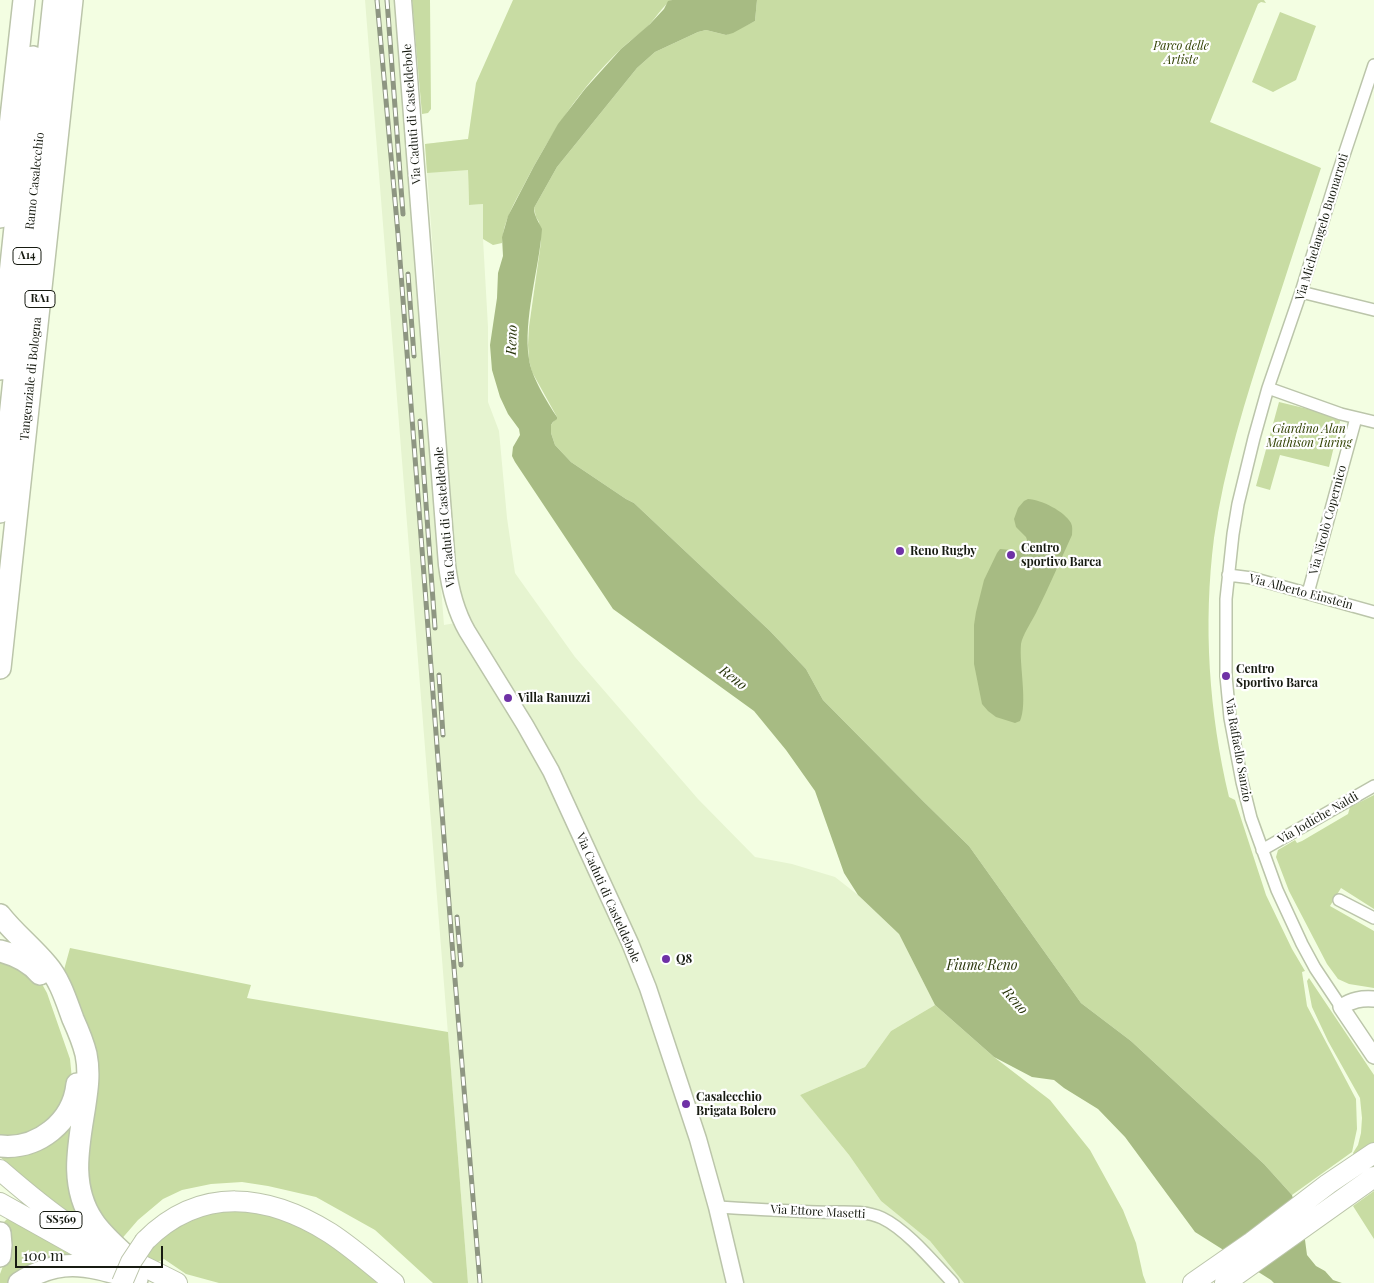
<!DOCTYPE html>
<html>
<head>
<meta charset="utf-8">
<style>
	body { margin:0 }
	#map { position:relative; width:1374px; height:1283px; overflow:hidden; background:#f3fee2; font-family:"Playfair Display",serif }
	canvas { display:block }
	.scale { position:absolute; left:15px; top:1246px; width:148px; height:22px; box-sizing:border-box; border:2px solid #171b11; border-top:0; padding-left:6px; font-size:15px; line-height:18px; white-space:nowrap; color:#171b11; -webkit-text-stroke:4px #fff; paint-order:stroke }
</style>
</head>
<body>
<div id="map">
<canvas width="1374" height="1283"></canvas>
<div class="scale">100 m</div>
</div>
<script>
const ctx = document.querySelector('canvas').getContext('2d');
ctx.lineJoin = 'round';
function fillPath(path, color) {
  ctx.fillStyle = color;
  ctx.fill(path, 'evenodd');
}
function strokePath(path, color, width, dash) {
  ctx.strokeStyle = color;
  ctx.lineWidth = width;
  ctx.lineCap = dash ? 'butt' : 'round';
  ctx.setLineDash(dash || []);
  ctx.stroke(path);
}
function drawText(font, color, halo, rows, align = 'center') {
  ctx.font = font + ' "Playfair Display",serif';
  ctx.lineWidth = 4.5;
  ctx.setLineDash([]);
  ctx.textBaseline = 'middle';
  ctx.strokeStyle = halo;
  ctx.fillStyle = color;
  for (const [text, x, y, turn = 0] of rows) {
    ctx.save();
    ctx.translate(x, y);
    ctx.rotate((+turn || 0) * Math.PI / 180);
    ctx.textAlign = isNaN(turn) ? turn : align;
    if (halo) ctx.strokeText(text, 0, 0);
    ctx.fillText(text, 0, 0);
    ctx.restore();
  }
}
const built = new Path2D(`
	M 365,0 L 395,0 L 444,625 L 467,621 L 457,590 L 454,557 L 440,346 L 425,144 L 468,139 L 468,180 L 469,205 L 483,204 L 483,239 L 488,327 L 488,402 L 499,431 L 507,518 L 515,573 L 575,657 L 698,799 L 755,857 L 792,864 L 835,877 L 858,895 L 899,934 L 935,1005 L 891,1031 L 865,1067 L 800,1095 L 849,1155 L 881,1201 L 930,1241 L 964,1283 L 468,1283 Z`);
const green = new Path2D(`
	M 412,0 L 430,0 L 431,109 L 428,113 L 422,114 Z
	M 513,0 L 672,0 C 665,3 655,19 649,25 C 640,34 629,41 620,50 C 580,88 550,135 525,183 C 515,202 503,221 502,243 L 493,245 L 483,239 L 483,204 L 469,205 L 468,170 L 427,173 L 425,144 L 468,139 L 476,83 Z
	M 757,0 L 1264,0 L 1266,3 L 1261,2 L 1258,4 L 1210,122 L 1321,168 C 1303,222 1286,276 1268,330 C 1246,398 1224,467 1214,538 C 1203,625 1209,712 1229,797 L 1235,800 L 1266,895 L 1292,949 L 1305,971 L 1302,972 L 1307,1006 L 1356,1099 L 1357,1129 L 1352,1152 L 1292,1195 L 1264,1164 L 1131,1041 L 1081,1003 L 969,846 L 924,802 L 823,700 L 806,669 L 770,631 L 634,503 L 626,499 L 571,462 L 555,445 L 551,433 L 551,425 L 557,417 L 532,372 L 529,360 L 528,345 L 529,327 L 541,242 L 539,222 L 536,217 L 534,208 L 557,167 L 637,68 L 655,52 L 698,32 L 706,30 L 726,35 L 755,21 Z
	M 1280,12 L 1316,26 L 1296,80 L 1273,92 L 1252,82 Z
	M 1279,402 L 1341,417 L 1329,467 L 1280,455 L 1270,490 L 1256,486 Z
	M 1374,795 L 1374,909 L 1341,888 L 1330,906 L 1374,931 L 1374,988 L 1349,984 L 1338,979 L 1327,964 L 1289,891 L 1276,857 L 1278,850 L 1295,840 L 1297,843 L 1302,841 L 1348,814 L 1350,807 Z
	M 70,948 L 251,985 L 247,998 L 448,1032 L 468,1283 L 433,1283 L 375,1230 L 316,1197 L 268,1186 L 242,1182 L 211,1184 L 182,1190 L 163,1199 L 138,1220 L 119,1242 L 104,1226 L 82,1175 L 95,1077 L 62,977 Z
	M 0,955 L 42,984 L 47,993 L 70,1059 L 72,1079 L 50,1125 L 0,1141 Z
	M 1309,978 L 1374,1075 L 1374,1145 L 1355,1157 L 1353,1153 L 1358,1145 L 1361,1133 L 1362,1118 L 1360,1098 L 1328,1041 L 1312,1007 L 1307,981 Z
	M 935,1005 L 994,1057 L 1050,1100 L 1090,1150 L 1123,1210 L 1136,1243 L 1143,1275 L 1146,1283 L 964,1283 L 930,1241 L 881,1201 L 849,1155 L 800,1095 L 865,1067 L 891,1031 Z
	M 72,1115 L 81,1220 L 79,1220 L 29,1182 L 0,1157 L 0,1152 Z
	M 1374,1191 L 1374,1239 L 1353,1206 Z
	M 240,1204 L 309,1225 L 376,1277 L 376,1283 L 219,1283 L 186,1274 L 164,1259 L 158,1262 L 141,1254 L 171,1224 Z
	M 9,1218 L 76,1258 L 22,1274 L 8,1283 L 0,1283 L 0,1274 L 6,1258 L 4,1222 L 7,1219 Z`);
const water = new Path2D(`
	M 672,0 L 757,0 L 755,21 L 733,33 L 726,35 L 706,30 L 698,32 L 655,52 L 637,68 L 557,167 L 534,208 C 534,216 539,222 542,229 C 539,270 523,319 529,359 C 531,376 547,402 557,417 L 557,419 L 553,422 L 551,425 L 551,433 L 555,445 L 571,462 L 626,499 L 634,503 L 770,631 L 806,669 L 823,700 L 924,802 L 969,846 L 1081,1003 L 1131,1041 L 1264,1164 L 1292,1195 L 1305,1240 L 1307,1255 L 1316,1266 L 1325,1271 L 1333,1280 L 1342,1283 L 1274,1283 L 1271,1280 L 1195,1232 L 1125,1137 L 1098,1109 L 1064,1088 L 1054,1080 L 1032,1077 L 994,1057 L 935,1005 L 899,934 L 858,895 L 844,873 L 815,791 L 786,750 L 754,711 L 613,609 L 515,462 L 512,456 L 513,447 L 520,435 L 519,429 L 508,414 L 500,397 L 492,370 L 490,345 L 497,298 L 498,273 L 503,256 L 502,237 L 508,216 L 534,166 L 558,124 L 585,89 L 621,49 L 650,24 L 664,9 L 668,1 Z
	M 1028,499 C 1042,500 1064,511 1071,523 C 1073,527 1072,531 1072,535 C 1060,561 1049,587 1036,613 C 1032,621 1022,636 1021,644 C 1019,665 1028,703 1020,721 L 1015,723 L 996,717 L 988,711 L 982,704 L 974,664 L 974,625 L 976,612 L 984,580 L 997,553 L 1000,549 L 1021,551 L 1024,549 L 1027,540 L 1026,537 L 1016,527 L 1014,519 L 1018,508 L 1024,501 Z`);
const minor = new Path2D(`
	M 1301,292 L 1374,310
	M 1268,388 L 1341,414 L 1374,422
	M 1228,575 L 1252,578 L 1374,612
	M 1308,593 L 1356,418
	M 1262,850 L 1374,786
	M 1339,900 L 1374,918
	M 1341,1007 L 1315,968 L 1302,944 L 1277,890 L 1251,818 L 1242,782 L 1230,718 L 1226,676 L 1226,599 L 1233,534 L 1238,504 L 1254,438 L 1268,388 L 1301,292 L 1337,176 L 1374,65
	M 717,1207 C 751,1209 784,1211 817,1212 C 838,1213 863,1209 882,1218 C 907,1230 934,1263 953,1283`);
const tertiary = new Path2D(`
	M 1374,999 C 1361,998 1352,1000 1341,1007 L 1374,1056`);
const secondary = new Path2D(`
	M 403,0 L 447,565 C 450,589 455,610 467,631 L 525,725 L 551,771 L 630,943 L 648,988 L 698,1139 L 717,1207 L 735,1283`);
const trunk = new Path2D(`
	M 0,1170 C 23,1190 47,1210 72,1227 C 105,1249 142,1265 177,1283
	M 0,1203 L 118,1269
	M 145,1241 C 201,1185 268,1194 330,1233 C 353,1248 373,1266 394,1283
	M 1193,1283 L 1252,1242 L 1328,1184 L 1374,1153
	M 1225,1283 L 1374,1177`);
const motorway = new Path2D(`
	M 0,217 L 24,0
	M 0,369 L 33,57
	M 0,512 L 54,0
	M 0,668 L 72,0
	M 0,915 C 14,933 32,947 47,965 C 60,980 66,1000 73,1019 C 78,1030 83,1042 86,1054 C 90,1074 87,1091 84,1111 C 78,1148 70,1187 93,1221 C 102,1235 117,1247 129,1259
	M 0,951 C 16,955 29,961 40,974
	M 0,1146 C 38,1150 73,1122 77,1084
	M 0,1233 L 1,1245 L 0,1256
	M 19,1283 C 63,1255 90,1266 137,1279`);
const rail = new Path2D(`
	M 377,0 L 398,234 L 452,943 L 480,1283
	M 387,0 L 403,214
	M 408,274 L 414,356
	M 420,421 L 435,628
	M 439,675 L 443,735
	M 457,917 L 461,965`);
const trunkBridge = new Path2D(`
	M 122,1283 L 131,1262 L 145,1241`);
const markers = [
	[900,551,5,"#6f31a6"],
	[1011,555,5,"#6f31a6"],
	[1226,676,5,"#6f31a6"],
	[508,698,5,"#6f31a6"],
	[666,959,5,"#6f31a6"],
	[686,1104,5,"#6f31a6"]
];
const shields = [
	[27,256,28],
	[40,299,30],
	[61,1220,42]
];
const shieldNames = [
	["A14",27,256],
	["RA1",40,299],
	["SS569",61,1220]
];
const parkNames = [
	["Parco delle",1181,46],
	["Artiste",1181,60],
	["Giardino Alan",1309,429],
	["Mathison Turing",1309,443]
];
const streetNames = [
	["Via Caduti di Casteldebole",412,114,-94],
	["Ramo Casalecchio",35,181,-84],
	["Via Michelangelo Buonarroti",1322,227,-73],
	["Tangenziale di Bologna",31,379,-84],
	["Via Caduti di Casteldebole",445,517,-95],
	["Via Nicolò Copernico",1328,520,-75],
	["Via Alberto Einstein",1301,592,15],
	["Via Raffaello Sanzio",1238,750,80],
	["Via Jodiche Naldi",1318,818,-30],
	["Via Caduti di Casteldebole",608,898,66],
	["Via Ettore Masetti",818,1212,3]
];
const poiNames = [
	["Centro",1021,548],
	["sportivo Barca",1021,562],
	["Reno Rugby",910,551],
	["Centro",1236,669],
	["Sportivo Barca",1236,683],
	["Villa Ranuzzi",518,698],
	["Q8",676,959],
	["Casalecchio",696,1097],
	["Brigata Bolero",696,1111]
];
const waterNames = [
	["Reno",512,340,-88],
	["Reno",733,678,37],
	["Fiume Reno",982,966],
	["Reno",1015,1001,49]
];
fillPath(built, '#e6f4d0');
fillPath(green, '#c8dca3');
fillPath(water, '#a7bb83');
strokePath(minor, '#bbc5aa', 14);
strokePath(tertiary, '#bbc5aa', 18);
strokePath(secondary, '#bbc5aa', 19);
strokePath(trunk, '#bbc5aa', 22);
strokePath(motorway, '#bbc5aa', 24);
strokePath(minor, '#fff', 11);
strokePath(tertiary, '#fff', 15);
strokePath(secondary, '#fff', 16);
strokePath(trunk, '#fff', 20);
strokePath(motorway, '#fff', 21);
strokePath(rail, '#8e9682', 5);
strokePath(rail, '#fff', 3, [9]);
strokePath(trunkBridge, '#bbc5aa', 22, []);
strokePath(trunkBridge, '#fff', 20);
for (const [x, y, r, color] of markers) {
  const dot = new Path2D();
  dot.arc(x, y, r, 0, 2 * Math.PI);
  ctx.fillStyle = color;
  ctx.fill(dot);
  strokePath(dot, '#fff', 2);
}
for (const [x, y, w] of shields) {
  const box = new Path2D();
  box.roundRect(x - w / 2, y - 8.5, w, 17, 4);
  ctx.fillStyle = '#fff';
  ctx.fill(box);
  strokePath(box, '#171b11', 1);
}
drawText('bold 11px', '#171b11', null, shieldNames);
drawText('italic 12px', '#304000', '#fff', parkNames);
drawText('12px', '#171b11', '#fff', streetNames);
drawText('bold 12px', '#171b11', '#fff', poiNames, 'left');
drawText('italic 14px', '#2b370d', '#fff', waterNames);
</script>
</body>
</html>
